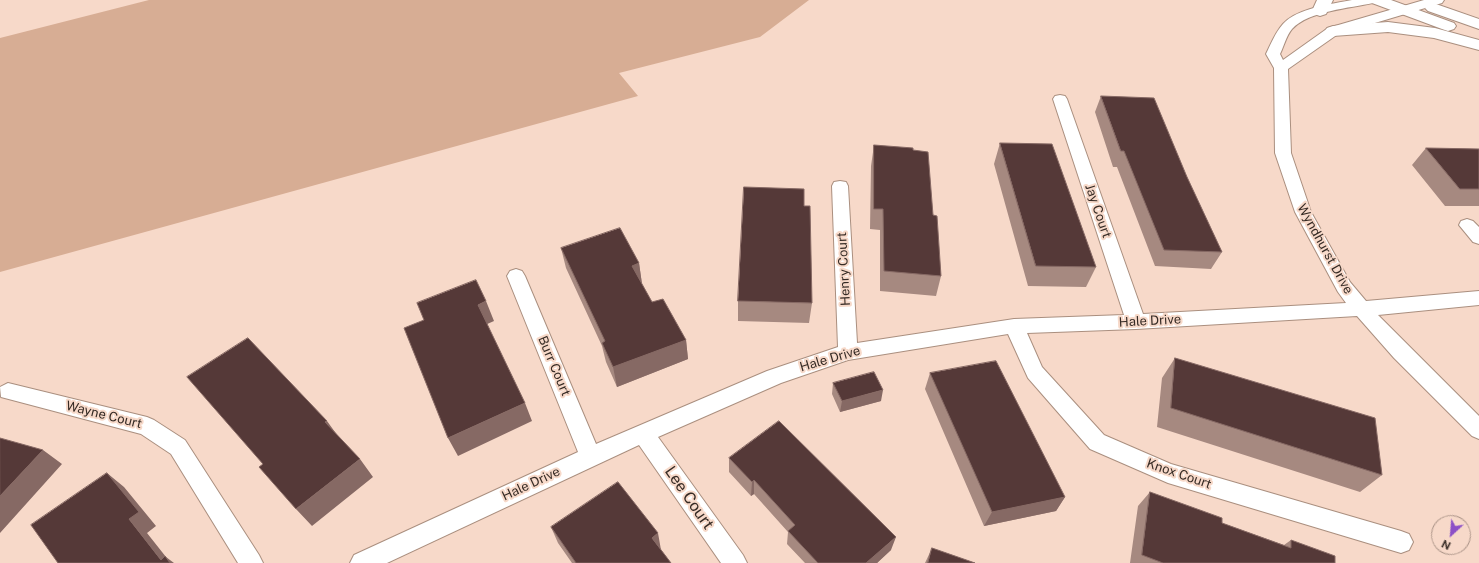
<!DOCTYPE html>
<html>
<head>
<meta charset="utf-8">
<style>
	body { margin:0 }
	#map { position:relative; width:1479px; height:563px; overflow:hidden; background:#f7d9c9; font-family:"Public Sans",sans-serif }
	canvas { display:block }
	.north { position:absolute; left:1431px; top:515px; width:40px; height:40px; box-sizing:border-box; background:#f7d9c9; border:1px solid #aa9387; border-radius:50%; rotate:206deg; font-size:11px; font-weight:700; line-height:16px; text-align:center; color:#362b25 }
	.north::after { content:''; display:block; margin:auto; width:14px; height:18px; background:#8c50c7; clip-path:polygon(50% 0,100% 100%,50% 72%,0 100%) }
</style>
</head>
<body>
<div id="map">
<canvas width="1479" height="563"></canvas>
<div class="north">N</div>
</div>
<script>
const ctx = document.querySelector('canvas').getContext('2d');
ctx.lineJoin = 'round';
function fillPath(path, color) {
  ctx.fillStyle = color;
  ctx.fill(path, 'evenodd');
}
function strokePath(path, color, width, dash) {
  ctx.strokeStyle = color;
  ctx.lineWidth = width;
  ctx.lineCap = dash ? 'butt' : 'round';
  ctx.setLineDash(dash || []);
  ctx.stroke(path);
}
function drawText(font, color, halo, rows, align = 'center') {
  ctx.font = font + ' "Public Sans",sans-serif';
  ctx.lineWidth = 4;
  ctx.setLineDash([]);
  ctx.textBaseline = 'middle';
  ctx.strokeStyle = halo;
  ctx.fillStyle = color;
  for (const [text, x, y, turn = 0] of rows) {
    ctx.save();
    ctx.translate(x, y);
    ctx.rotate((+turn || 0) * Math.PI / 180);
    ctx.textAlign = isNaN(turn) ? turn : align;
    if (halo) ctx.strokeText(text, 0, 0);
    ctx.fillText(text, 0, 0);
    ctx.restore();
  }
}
const green = new Path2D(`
	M 149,0 L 809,0 L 760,37 L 619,73 L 638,96 L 0,272 L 0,38 Z`);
const street = new Path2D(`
	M 1352,0 L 1375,0 L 1373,3 C 1351,8 1308,11 1292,29 C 1286,36 1284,46 1280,54 L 1283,60 L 1328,28 L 1424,0 L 1444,0 L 1442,3 L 1338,34 L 1288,69 L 1291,153 L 1311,212 L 1350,282 L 1366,301 L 1479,291 L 1479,305 L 1378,315 L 1479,416 L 1479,439 L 1472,436 L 1394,358 L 1357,316 L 1136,329 L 1027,333 L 1042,367 L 1104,435 L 1171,464 L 1401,531 L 1409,534 L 1413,542 L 1409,550 L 1401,553 L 1168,483 L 1090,449 L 1028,378 L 1008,334 L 848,360 L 781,383 L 658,437 L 743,555 L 747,563 L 721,563 L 639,445 L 387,563 L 350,563 L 354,555 L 578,452 L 507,276 L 510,271 L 516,269 L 522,271 L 525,276 L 596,444 L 767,371 L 838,347 L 832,186 L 834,182 L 840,181 L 846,182 L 848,186 L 857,343 L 1014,319 L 1124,315 L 1053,99 L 1055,96 L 1060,95 L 1065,96 L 1067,99 L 1143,314 L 1346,303 L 1338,292 L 1295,212 L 1275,153 L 1274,68 L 1266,54 C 1271,44 1275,33 1283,24 C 1297,8 1332,4 1352,0 Z
	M 1467,219 L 1473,221 L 1479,227 L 1479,244 L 1473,242 L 1459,225 L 1461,221 Z
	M 8,383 L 147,417 L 154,420 L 185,440 L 259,555 L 263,563 L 238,563 L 171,454 L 141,434 L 1,397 L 0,387 Z`);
const secondary = new Path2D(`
	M 1317,0 L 1333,0 L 1326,14 L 1320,16 L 1314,14 L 1312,11 Z
	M 1369,0 L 1391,0 L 1454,23 L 1456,26 L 1454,29 L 1448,31 L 1442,29 L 1372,3 Z
	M 1433,3 L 1479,19 L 1479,29 L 1428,11 L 1425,8 L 1428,5 Z
	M 1388,22 L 1435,28 L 1479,40 L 1479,50 L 1434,38 L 1388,32 L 1333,36 L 1327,34 L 1325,31 L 1327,28 L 1333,26 Z`);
const wall = new Path2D(`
	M 1101,96 L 1187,177 L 1222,252 L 1211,269 L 1155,266 L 1117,167 L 1113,167 L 1095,112 Z
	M 1000,143 L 1096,267 L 1086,287 L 1028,286 L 994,164 Z
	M 874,145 L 913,150 L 933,215 L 941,276 L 936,296 L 880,291 L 880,230 L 870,229 L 871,166 Z
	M 1426,148 L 1479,149 L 1479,206 L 1445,206 L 1412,165 Z
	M 561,248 L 639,263 L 642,284 L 652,302 L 686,340 L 688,359 L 617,387 L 606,362 L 602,346 L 566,268 Z
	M 738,301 L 812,303 L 809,323 L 738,321 Z
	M 1175,358 L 1382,475 L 1360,492 L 1157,427 L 1162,378 Z
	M 930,373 L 1065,497 L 1056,511 L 984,526 L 925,389 Z
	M 833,383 L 881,401 L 840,412 L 832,394 Z
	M 729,458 L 891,550 L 877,563 L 805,563 L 787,544 L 788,532 L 754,494 L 751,496 L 729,472 Z
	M 1150,492 L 1222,523 L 1284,545 L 1291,540 L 1335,563 L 1130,563 L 1138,506 Z
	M 551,527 L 661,550 L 671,563 L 572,563 L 558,543 Z
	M 932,548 L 975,563 L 925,563 Z`);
const shadedWall = new Path2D(`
	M 639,263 L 642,284 L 632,266 Z
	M 486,301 L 494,321 L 485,325 L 478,305 Z
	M 686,340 L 688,359 L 617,387 L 613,367 Z
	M 883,390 L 881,401 L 840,412 L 842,401 Z
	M 525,403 L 532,421 L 458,456 L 448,438 Z
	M 327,421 L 340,439 L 325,422 Z
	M 43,450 L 62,464 L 0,533 L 0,496 Z
	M 360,459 L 373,477 L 312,526 L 296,509 Z
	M 107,473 L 124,487 L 156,526 L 147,533 L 166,557 L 174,563 L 165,563 L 161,560 L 129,519 Z
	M 754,480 L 754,494 L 751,496 L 752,482 Z
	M 1065,497 L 1056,511 L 984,526 L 992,512 Z
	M 658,533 L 661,550 L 652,538 Z
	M 896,537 L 891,550 L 877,563 L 866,563 Z`);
const building = new Path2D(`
	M 1101,96 L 1154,98 L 1187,177 L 1222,252 L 1164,250 L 1124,151 L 1121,151 Z
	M 1000,143 L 1052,144 L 1096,267 L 1036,266 Z
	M 874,145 L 913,148 L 913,150 L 928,152 L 933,215 L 937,216 L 941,276 L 884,271 L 883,209 L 874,209 Z
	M 1426,148 L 1479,149 L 1479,189 L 1460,189 Z
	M 744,187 L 804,189 L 804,206 L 810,206 L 812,303 L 738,301 Z
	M 620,228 L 639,263 L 632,266 L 652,302 L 663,299 L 686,340 L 613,367 L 602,343 L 605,341 L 561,248 Z
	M 476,280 L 486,301 L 478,305 L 525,403 L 448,438 L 404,328 L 424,320 L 417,303 Z
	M 248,338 L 327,421 L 325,422 L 360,459 L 296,509 L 259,467 L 263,464 L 187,377 Z
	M 1175,358 L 1375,418 L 1382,475 L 1171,408 Z
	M 996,361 L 1065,497 L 992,512 L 930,373 Z
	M 874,372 L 883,390 L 842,401 L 833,383 Z
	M 779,421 L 896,537 L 866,563 L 818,563 L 788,531 L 795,525 L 754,480 L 752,482 L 729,458 Z
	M 0,438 L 43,450 L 0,496 Z
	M 107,473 L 139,512 L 129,519 L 161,560 L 165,556 L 170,563 L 58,563 L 31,525 Z
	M 618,482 L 658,533 L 652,538 L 671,563 L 576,563 L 551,527 Z
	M 1150,492 L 1222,518 L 1222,523 L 1291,548 L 1291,540 L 1335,556 L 1335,563 L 1163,563 L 1142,555 Z
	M 932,548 L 975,563 L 928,563 Z`);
const streetNames = [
	["Jay Court",1098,211,71],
	["Wyndhurst Drive",1325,249,61],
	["Henry Court",844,269,-93],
	["Hale Drive",1150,321,-3],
	["Hale Drive",830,359,-16],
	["Burr Court",554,366,67],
	["Wayne Court",104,415,14],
	["Knox Court",1179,474,19],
	["Hale Drive",531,484,-25]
];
const nearStreetnames = [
	["Lee Court",689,498,55]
];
fillPath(green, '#d7ad94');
strokePath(street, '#aa8f7f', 2);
strokePath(secondary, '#aa8f7f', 2);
fillPath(street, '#fff');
fillPath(secondary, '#fff');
fillPath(wall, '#a68980');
fillPath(shadedWall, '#866964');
fillPath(building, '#553938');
strokePath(building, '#866964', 1);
drawText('13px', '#362b25', '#f7d9c9', streetNames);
drawText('16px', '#362b25', '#f7d9c9', nearStreetnames);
</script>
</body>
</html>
